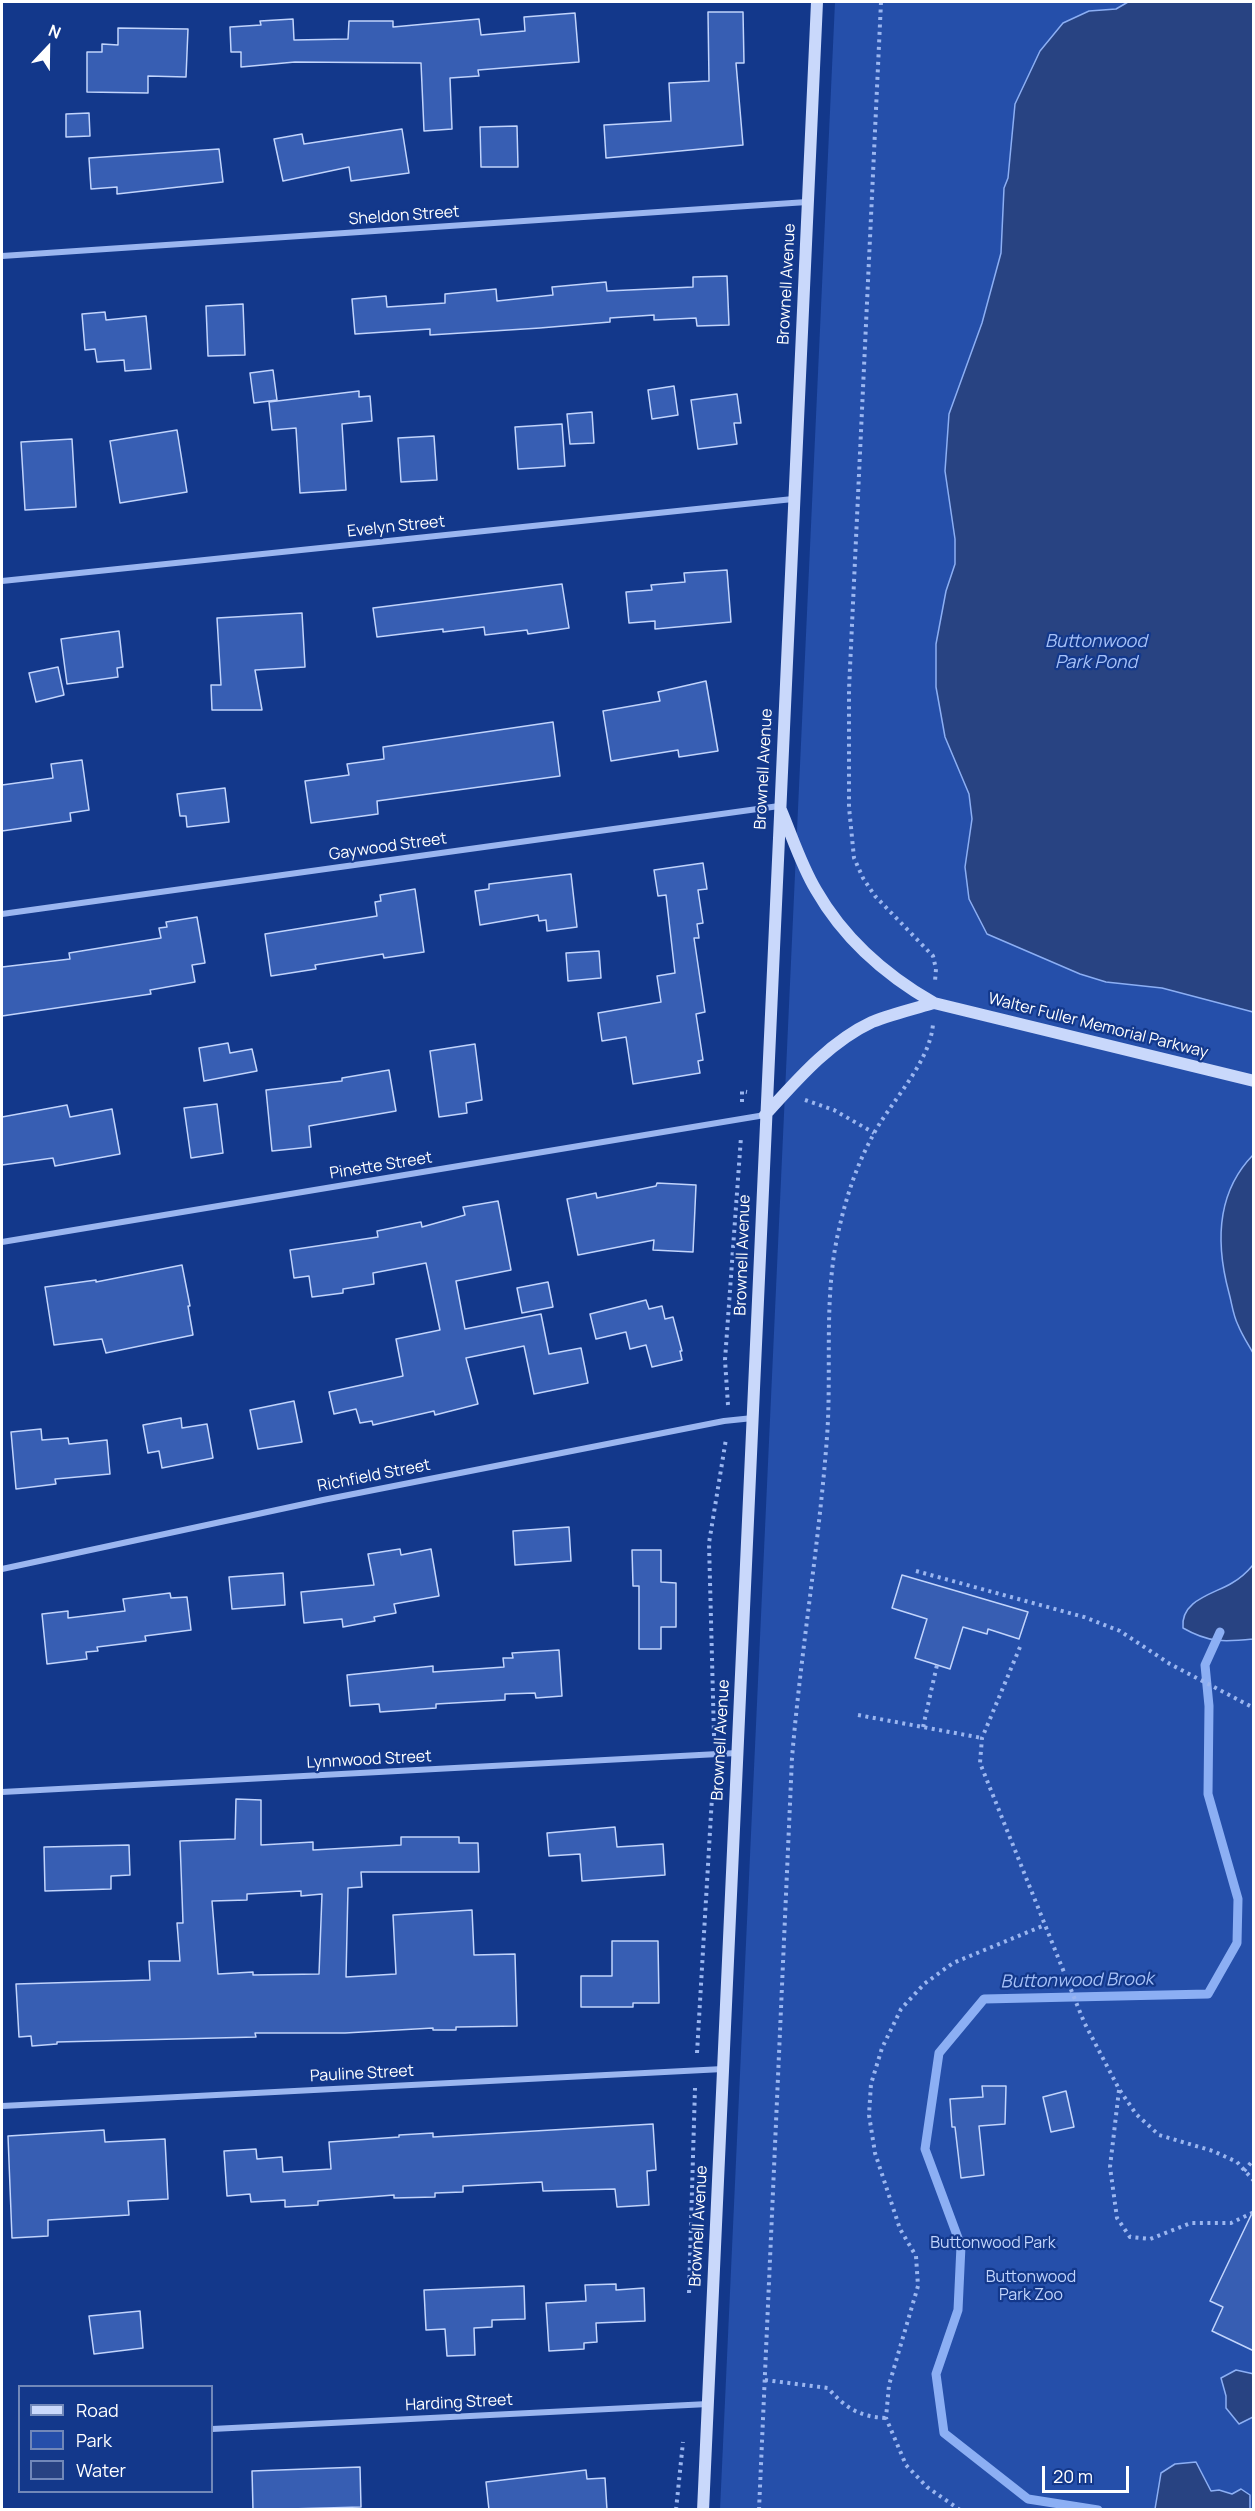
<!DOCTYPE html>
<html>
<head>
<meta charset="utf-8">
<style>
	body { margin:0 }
	#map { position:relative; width:1255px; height:2511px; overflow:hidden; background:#13388b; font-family:Manrope,sans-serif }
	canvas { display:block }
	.frame { position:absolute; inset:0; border:3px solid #fff; pointer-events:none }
	.legend { position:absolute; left:18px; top:2385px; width:195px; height:108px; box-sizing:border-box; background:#13388b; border:2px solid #7188b9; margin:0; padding:8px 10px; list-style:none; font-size:18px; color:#fff }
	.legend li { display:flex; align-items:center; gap:12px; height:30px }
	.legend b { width:30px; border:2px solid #7188b9 }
	.north { position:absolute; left:18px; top:18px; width:60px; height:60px; -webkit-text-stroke:4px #13388b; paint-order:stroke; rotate:22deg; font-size:16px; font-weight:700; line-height:24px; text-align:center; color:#fff }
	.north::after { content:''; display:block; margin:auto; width:21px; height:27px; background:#fff; clip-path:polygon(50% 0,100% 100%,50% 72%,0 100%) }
	.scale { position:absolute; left:1042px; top:2466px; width:87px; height:27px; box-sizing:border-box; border:3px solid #fff; border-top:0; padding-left:8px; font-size:18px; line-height:21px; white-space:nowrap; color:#fff; -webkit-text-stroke:4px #13388b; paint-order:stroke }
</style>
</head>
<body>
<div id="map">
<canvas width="1255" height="2511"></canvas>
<div class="frame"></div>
<ul class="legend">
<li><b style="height:8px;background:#c9d8fb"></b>Road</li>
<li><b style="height:16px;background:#254faa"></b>Park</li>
<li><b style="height:16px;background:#284382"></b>Water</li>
</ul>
<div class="north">N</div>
<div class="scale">20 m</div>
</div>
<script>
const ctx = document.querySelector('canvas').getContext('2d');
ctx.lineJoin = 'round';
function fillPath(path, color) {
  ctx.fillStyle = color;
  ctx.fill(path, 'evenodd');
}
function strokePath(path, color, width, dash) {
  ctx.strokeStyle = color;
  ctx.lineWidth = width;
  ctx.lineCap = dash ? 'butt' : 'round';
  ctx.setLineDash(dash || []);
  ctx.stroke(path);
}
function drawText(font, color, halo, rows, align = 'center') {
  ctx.font = font + ' Manrope,sans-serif';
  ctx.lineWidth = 4.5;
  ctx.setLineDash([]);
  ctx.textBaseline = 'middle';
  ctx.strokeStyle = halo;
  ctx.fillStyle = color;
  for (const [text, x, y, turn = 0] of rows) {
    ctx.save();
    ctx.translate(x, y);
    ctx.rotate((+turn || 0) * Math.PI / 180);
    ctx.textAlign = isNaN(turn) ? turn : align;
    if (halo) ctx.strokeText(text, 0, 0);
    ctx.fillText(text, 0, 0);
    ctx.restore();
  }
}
const green = new Path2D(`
	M 835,2 L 1253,2 L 1253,2509 L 720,2510 Z`);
const water = new Path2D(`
	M 1128,2 L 1253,2 L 1253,1012 L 1162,988 L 1106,982 L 1080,974 L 987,934 L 969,899 L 965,867 L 972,819 L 969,794 L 945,737 L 936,687 L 936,644 L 946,591 L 955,564 L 955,539 L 945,471 L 949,414 L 982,323 L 1001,253 L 1004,188 L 1008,178 L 1015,104 L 1040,51 L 1063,23 L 1089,11 L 1116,9 Z
	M 1253,1155 L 1253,1353 C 1248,1344 1242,1335 1238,1325 C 1233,1315 1232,1304 1229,1293 C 1216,1245 1216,1193 1253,1155 Z
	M 1253,1565 L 1253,1639 C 1225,1642 1209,1643 1183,1628 C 1180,1600 1214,1594 1232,1583 C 1239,1579 1248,1571 1253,1565 Z
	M 1236,2370 L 1254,2374 L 1253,2417 L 1239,2424 L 1226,2408 L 1226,2396 L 1221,2378 Z
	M 1196,2462 L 1211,2491 L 1219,2490 L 1232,2494 L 1241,2489 L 1250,2495 L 1250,2509 L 1155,2509 L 1161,2473 L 1175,2464 Z`);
const stream = new Path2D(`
	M 1098,2510 L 1028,2499 L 944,2433 L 936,2374 L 958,2310 L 961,2246 L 925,2149 L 939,2053 L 984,1999 L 1208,1994 L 1237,1943 L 1238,1899 L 1208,1794 L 1209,1706 L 1205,1665 L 1220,1632`);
const building = new Path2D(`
	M 708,12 L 743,12 L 744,63 L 736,63 L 743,145 L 606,158 L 604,125 L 671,121 L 669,83 L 709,81 Z
	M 575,13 L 579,62 L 478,70 L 479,76 L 450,78 L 452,129 L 424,131 L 421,63 L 295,62 L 241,67 L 241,52 L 231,52 L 230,27 L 261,25 L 260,21 L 293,19 L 294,40 L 348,39 L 349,21 L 393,21 L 393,27 L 479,19 L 481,35 L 525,31 L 524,17 Z
	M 118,28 L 188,29 L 186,77 L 148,76 L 148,93 L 87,92 L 87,52 L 102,52 L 102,44 L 118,45 Z
	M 89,113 L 90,136 L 66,137 L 66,114 Z
	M 517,126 L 518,167 L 481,167 L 480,127 Z
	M 402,129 L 409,173 L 351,181 L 349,167 L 283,181 L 274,139 L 302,134 L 304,144 Z
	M 219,149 L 223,182 L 117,194 L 117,187 L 91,189 L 89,158 Z
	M 727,276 L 729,325 L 697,326 L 696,318 L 654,320 L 654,315 L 610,318 L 610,322 L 540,328 L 430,335 L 430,329 L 355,334 L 352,299 L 386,296 L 387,307 L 445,303 L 445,294 L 496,289 L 497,301 L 553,295 L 552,287 L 606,282 L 607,291 L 693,287 L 693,277 Z
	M 243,304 L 245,355 L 208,356 L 206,306 Z
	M 105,312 L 106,320 L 146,316 L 151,369 L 125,371 L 124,360 L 97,362 L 95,349 L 85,350 L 82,314 Z
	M 273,370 L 277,400 L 254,403 L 250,373 Z
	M 674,386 L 678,415 L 652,419 L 648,390 Z
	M 359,391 L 359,397 L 370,396 L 372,421 L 342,424 L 346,490 L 300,493 L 296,428 L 272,430 L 269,402 Z
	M 737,394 L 741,423 L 734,423 L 737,444 L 698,449 L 691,400 Z
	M 592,412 L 594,443 L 570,444 L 567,414 Z
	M 562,424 L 565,466 L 518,469 L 515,427 Z
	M 177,430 L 187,492 L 120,503 L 110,441 Z
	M 434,436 L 437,480 L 401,482 L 398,438 Z
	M 72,439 L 76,507 L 25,510 L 21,442 Z
	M 727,570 L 731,622 L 655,629 L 655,621 L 629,623 L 626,592 L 652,590 L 651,585 L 685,582 L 684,573 Z
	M 562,584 L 569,628 L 528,634 L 527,630 L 485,635 L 484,627 L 443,632 L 443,629 L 377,637 L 373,608 Z
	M 302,613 L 305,667 L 255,670 L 262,710 L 212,710 L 211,685 L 221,685 L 217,618 Z
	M 119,631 L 123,667 L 117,668 L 118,677 L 67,684 L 61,639 Z
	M 58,667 L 64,695 L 36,702 L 29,673 Z
	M 706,681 L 718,751 L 679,757 L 678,750 L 611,761 L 603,711 L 660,701 L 658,692 Z
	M 553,722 L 560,776 L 377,801 L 378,814 L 311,823 L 305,781 L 349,775 L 347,764 L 384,759 L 383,747 Z
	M 82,760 L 89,810 L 70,813 L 71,821 L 2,831 L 2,785 L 53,778 L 51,764 Z
	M 225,788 L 229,822 L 187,827 L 186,816 L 180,816 L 177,794 Z
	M 703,863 L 707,889 L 698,890 L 703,923 L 697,924 L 699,938 L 694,938 L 705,1012 L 696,1014 L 703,1060 L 698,1061 L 700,1073 L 633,1084 L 626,1037 L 602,1041 L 598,1013 L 661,1002 L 657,976 L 675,973 L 666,895 L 658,896 L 654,870 Z
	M 571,874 L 577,927 L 547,931 L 546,920 L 539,921 L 538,915 L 480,925 L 475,891 L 489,889 L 489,884 Z
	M 415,889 L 424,952 L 384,958 L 383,954 L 315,965 L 316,969 L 271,976 L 265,934 L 377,916 L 375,902 L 381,901 L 380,895 Z
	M 197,917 L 205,963 L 192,965 L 195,982 L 150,990 L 151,994 L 2,1016 L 2,967 L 70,959 L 69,953 L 161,938 L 159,928 L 167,927 L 166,922 Z
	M 599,951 L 601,978 L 568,981 L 566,953 Z
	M 228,1043 L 230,1053 L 252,1049 L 257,1071 L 204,1081 L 199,1048 Z
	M 475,1044 L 482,1100 L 466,1103 L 467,1113 L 439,1117 L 430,1051 Z
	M 389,1070 L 396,1111 L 309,1126 L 311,1147 L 272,1151 L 266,1090 L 342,1081 L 342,1078 Z
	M 217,1104 L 223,1153 L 191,1158 L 184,1108 Z
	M 67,1105 L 70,1117 L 112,1109 L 120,1154 L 55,1166 L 53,1158 L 2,1165 L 2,1117 Z
	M 657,1183 L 696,1185 L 693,1252 L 653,1250 L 654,1240 L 578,1255 L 567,1199 L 596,1193 L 597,1198 L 656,1186 Z
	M 498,1201 L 511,1270 L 456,1281 L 465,1329 L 541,1314 L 549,1354 L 581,1348 L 588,1383 L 534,1394 L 524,1346 L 466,1358 L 478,1404 L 435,1415 L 434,1411 L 373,1425 L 372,1421 L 360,1423 L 356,1409 L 334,1414 L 329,1392 L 403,1376 L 396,1339 L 440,1330 L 426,1263 L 373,1273 L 374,1284 L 343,1289 L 343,1293 L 312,1297 L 309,1276 L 294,1278 L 290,1250 L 378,1237 L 377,1231 L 421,1222 L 422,1227 L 465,1215 L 463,1207 Z
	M 182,1265 L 190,1306 L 188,1306 L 193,1335 L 106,1353 L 102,1339 L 54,1345 L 45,1287 L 96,1280 L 96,1282 Z
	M 548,1282 L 553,1307 L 522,1313 L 517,1288 Z
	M 646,1300 L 649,1309 L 662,1306 L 665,1319 L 673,1317 L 682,1351 L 680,1351 L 682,1360 L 652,1367 L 646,1345 L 630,1349 L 626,1332 L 596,1339 L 590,1314 Z
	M 294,1401 L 302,1442 L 258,1449 L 250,1410 Z
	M 181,1418 L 182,1428 L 207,1424 L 213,1458 L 162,1468 L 159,1451 L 148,1453 L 143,1425 Z
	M 41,1429 L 42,1440 L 68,1438 L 69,1444 L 107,1440 L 110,1474 L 55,1479 L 56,1484 L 16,1489 L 11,1432 Z
	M 569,1527 L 571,1561 L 515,1565 L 513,1531 Z
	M 400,1549 L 401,1555 L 431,1549 L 439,1596 L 394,1604 L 396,1613 L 374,1617 L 375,1621 L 343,1627 L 342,1619 L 304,1623 L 301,1592 L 374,1585 L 368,1554 Z
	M 632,1550 L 661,1550 L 661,1582 L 676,1583 L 676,1627 L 661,1627 L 661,1649 L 639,1649 L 639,1586 L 633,1586 Z
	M 283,1573 L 285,1605 L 232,1609 L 229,1577 Z
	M 902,1575 L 1028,1612 L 1019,1639 L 988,1629 L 987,1634 L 963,1627 L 950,1669 L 915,1658 L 927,1619 L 892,1608 Z
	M 170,1593 L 171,1598 L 187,1597 L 191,1630 L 145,1636 L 146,1641 L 97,1647 L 98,1651 L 86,1652 L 87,1659 L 47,1664 L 42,1614 L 68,1611 L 68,1618 L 125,1611 L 123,1599 Z
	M 559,1650 L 562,1696 L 536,1698 L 535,1693 L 505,1694 L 505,1700 L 436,1704 L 436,1708 L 380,1712 L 379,1704 L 350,1706 L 347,1675 L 433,1666 L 433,1672 L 504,1667 L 503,1658 L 513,1658 L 512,1653 Z
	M 236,1799 L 261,1800 L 261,1845 L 313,1842 L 313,1850 L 401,1845 L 401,1837 L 459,1837 L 459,1843 L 478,1843 L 479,1872 L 361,1872 L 362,1887 L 348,1888 L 346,1977 L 396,1974 L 393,1915 L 472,1910 L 474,1955 L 515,1954 L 517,2026 L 456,2027 L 456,2030 L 433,2030 L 433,2028 L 345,2033 L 255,2033 L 256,2037 L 57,2042 L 57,2044 L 32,2046 L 31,2036 L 19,2037 L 16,1984 L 150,1980 L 149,1961 L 180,1961 L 177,1923 L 183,1923 L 180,1841 L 235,1839 ZM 301,1891 L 301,1896 L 322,1894 L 319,1974 L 253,1975 L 253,1972 L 218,1974 L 212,1901 L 247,1900 L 247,1894 Z
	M 615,1827 L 617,1847 L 663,1844 L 665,1875 L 582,1881 L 580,1854 L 549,1856 L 547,1833 Z
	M 129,1845 L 130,1875 L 111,1876 L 111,1889 L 45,1891 L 44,1847 Z
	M 612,1941 L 658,1941 L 659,2003 L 633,2003 L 633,2007 L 581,2007 L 581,1976 L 612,1976 Z
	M 982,2086 L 1006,2086 L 1005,2124 L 979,2126 L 984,2175 L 961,2178 L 955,2127 L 952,2127 L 950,2099 L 983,2097 Z
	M 1066,2091 L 1074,2127 L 1051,2132 L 1043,2097 Z
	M 653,2124 L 656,2170 L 647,2171 L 649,2205 L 617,2207 L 615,2189 L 543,2191 L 542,2182 L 463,2186 L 463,2192 L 435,2193 L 435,2197 L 394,2198 L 394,2195 L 318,2201 L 318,2205 L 285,2207 L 285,2200 L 251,2202 L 250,2194 L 227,2196 L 224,2151 L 256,2149 L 257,2159 L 282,2157 L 283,2172 L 331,2169 L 329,2142 L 399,2137 L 399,2135 L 433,2133 L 433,2137 Z
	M 104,2130 L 105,2142 L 165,2139 L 168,2199 L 128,2201 L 129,2215 L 48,2220 L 48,2236 L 12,2238 L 8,2136 Z
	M 1254,2209 L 1254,2351 L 1212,2331 L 1223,2307 L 1210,2301 Z
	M 616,2284 L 616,2290 L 644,2288 L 645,2321 L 596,2323 L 597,2342 L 584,2343 L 584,2349 L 549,2351 L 546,2303 L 586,2301 L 585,2285 Z
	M 524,2286 L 525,2319 L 492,2320 L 492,2327 L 474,2328 L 475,2355 L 447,2356 L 445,2329 L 426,2330 L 424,2290 Z
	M 140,2311 L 143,2348 L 94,2354 L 89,2316 Z
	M 360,2467 L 361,2507 L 253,2510 L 252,2471 Z
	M 586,2470 L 587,2479 L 605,2478 L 607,2510 L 489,2510 L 486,2482 Z`);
const path = new Path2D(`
	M 881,2 L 849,689 L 849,807 L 854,858 L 863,878 L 875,896 L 933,956 L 936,969 L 935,981
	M 805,1100 L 834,1110 L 874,1133
	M 742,1102 L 742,1091 L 747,1092
	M 728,1405 L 725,1360 L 741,1137
	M 916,1571 L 1084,1617 L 1120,1631 L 1170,1664 L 1254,1708
	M 1020,1647 L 982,1738 L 980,1763 L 1084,2022 L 1119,2089 L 1136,2114 L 1159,2135 L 1213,2151 L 1237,2162 L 1254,2181
	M 858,1715 L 982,1738
	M 923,1727 L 937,1665
	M 714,1736 L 709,1543 L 726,1439
	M 697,2053 L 712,1797
	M 1119,2090 L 1110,2167 L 1117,2218 L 1130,2237 L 1150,2239 L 1191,2223 L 1231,2223 L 1254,2212
	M 1244,2171 L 1254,2159
	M 689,2293 L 695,2088
	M 765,2380 L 828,2388 C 845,2408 860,2417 886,2418
	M 676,2510 L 683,2442
	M 759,2510 L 792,1758 C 801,1650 819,1545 827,1437 C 832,1369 823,1296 839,1229 C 846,1198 856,1167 871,1139 C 888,1104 930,1064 933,1024
	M 960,2510 L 927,2487 L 906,2465 L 886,2418 L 889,2385 L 918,2286 L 916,2256 L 900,2229 L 875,2153 L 869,2115 L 871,2084 L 882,2048 L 901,2009 L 924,1984 L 953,1963 L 1045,1925`);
const street = new Path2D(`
	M 2,256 L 807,202
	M 2,581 L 793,499
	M 2,914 L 779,806
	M 2,1242 L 765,1115
	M 2,1569 L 323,1500 L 724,1421 L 753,1418
	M 2,1792 L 737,1753
	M 2,2106 L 723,2069
	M 212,2429 L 708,2404`);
const secondary = new Path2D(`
	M 781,810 C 792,836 801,865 816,890 C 844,939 885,975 934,1003 L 1254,1081
	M 765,1115 C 796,1081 829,1042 872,1022 C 892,1014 913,1009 934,1003
	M 703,2510 L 817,2`);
const streetNames = [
	["Sheldon Street",404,216,-4],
	["Brownell Avenue",787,284,-87],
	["Evelyn Street",396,527,-6],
	["Brownell Avenue",764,769,-87],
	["Gaywood Street",388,847,-8],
	["Walter Fuller Memorial Parkway",1098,1026,14],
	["Pinette Street",381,1166,-9],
	["Brownell Avenue",743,1255,-88],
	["Richfield Street",374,1476,-11],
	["Brownell Avenue",721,1740,-87],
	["Lynnwood Street",369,1760,-3],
	["Pauline Street",362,2074,-3],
	["Brownell Avenue",699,2226,-87],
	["Harding Street",459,2403,-3]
];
const parkNames = [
	["Buttonwood Park",993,2244],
	["Buttonwood",1031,2278],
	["Park Zoo",1031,2296]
];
const waterNames = [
	["Buttonwood",1096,642],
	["Park Pond",1096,663],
	["Buttonwood Brook",1077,1981,-1]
];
fillPath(green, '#254faa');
fillPath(water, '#284382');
strokePath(water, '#8caff4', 1.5);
strokePath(stream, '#8caff4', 9);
fillPath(building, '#375eb3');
strokePath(building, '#c1d4fc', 1.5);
strokePath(path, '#9bb6f0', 4, [3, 4.5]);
strokePath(street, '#9bb6f0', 6);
strokePath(secondary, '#c9d8fb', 12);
drawText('16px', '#fff', '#13388b', streetNames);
drawText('16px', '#c1d4fc', '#13388b', parkNames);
drawText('italic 18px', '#a6c1f8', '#13388b', waterNames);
</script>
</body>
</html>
